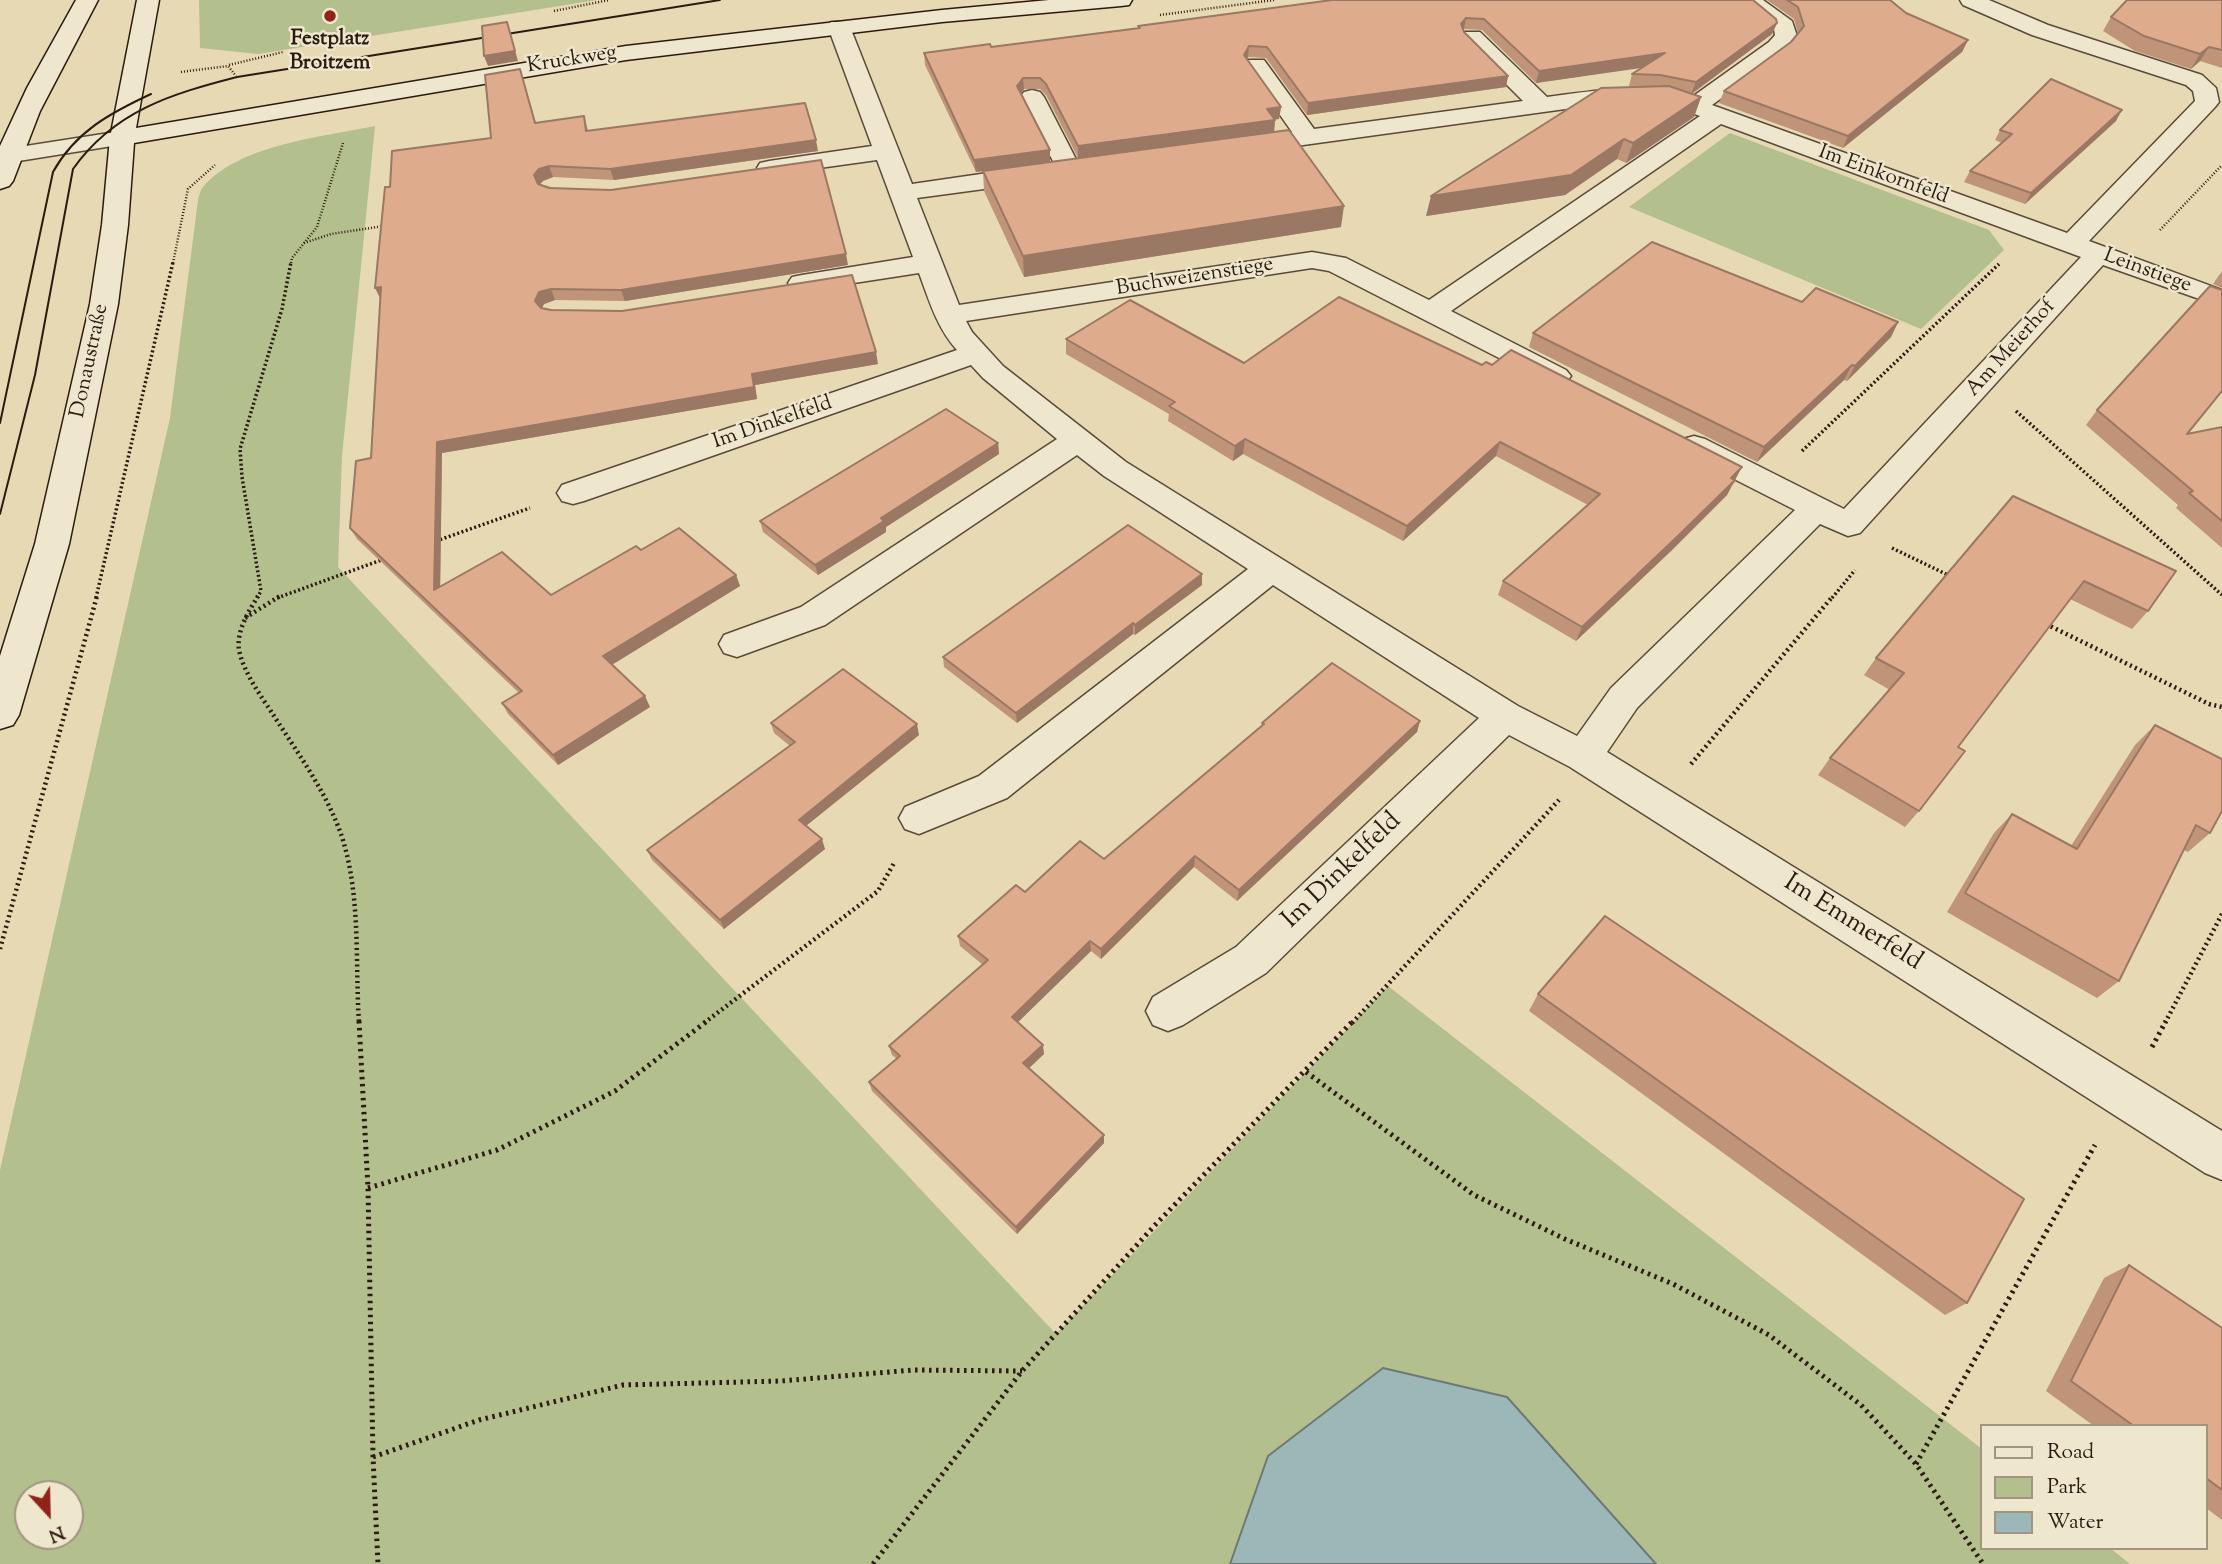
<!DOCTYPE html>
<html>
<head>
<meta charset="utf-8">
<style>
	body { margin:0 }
	#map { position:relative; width:2222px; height:1564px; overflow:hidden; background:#e7d9b3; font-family:"Sorts Mill Goudy",serif }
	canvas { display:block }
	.legend { position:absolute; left:1980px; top:1424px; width:228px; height:126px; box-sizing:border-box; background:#efe6ce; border:2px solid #a19582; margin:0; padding:9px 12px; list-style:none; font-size:21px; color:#2b1b0f }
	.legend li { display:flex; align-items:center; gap:14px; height:35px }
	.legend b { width:35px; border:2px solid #a19582 }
	.north { position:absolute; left:14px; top:1480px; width:70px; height:70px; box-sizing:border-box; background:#efe6ce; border:2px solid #a19582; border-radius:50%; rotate:158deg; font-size:19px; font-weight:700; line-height:28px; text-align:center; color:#2b1b0f }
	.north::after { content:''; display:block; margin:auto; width:24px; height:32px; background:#8f2418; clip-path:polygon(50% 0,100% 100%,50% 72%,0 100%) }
</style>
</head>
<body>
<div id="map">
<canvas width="2222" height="1564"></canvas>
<ul class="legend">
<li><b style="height:9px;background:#efe6ce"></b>Road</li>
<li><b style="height:19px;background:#b4bf8e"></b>Park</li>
<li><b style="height:19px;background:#9bb7b8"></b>Water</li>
</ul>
<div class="north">N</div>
</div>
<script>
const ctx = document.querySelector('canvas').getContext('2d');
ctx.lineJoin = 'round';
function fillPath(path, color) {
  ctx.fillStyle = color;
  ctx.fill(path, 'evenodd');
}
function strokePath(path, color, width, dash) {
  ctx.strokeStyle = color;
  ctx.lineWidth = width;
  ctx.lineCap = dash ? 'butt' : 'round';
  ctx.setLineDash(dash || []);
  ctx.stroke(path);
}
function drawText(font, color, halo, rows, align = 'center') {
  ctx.font = font + ' "Sorts Mill Goudy",serif';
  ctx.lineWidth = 5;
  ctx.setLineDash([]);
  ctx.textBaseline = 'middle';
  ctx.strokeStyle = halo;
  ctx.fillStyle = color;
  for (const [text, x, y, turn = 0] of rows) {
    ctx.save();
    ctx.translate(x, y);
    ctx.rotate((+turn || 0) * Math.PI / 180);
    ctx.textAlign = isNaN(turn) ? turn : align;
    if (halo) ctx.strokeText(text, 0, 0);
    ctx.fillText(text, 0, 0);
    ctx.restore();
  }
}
const green = new Path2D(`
	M 199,0 L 597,0 L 258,54 L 200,48 Z
	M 375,126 L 342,456 L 338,567 L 1056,1334 L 1388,986 L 1982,1449 L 1982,1548 L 2110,1548 L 2130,1564 L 1656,1564 L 1633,1540 L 1268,1456 L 1230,1564 L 0,1564 L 0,1170 L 170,418 L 197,208 C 198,201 199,192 203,187 C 240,144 323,137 375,126 ZM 28,1494 L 70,1494 L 70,1536 L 28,1536 Z
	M 1730,133 L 1989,230 L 2004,250 L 1921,329 L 1629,207 Z`);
const water = new Path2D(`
	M 1383,1368 L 1507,1397 L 1656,1564 L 1230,1564 L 1268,1456 Z`);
const pathFar3 = new Path2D(`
	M 554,11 L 609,0
	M 1160,15 L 1274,0
	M 229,65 L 283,52
	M 181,72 L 228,66 L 236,76
	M 2160,230 L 2222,165
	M 304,243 L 331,234 L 384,226
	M 173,263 L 188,189 L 215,165
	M 291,263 L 292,258 L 317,227 L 343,143`);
const pathFar2 = new Path2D(`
	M 2016,411 L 2222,595
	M 1802,451 L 1999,264
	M 436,541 L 530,508
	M 1892,548 L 1950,576
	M 96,598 L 173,262
	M 257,598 L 261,591 L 242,477 L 240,449 L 282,309 L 291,262
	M 277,598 L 384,559
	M 1832,598 L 1855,570`);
const pathFar1 = new Path2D(`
	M 258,596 C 249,611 236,631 239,650 C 244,674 262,697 274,716 C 299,755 327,793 342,837 C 361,897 355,961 359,1023
	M 245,618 L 280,596
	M 2046,624 L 2209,704 L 2222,707
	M 1691,764 L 1833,596
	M 0,949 L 97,596
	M 704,1023 L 878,891 L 894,863
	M 1352,1023 L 1559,800
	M 2165,1023 L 2222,914`);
const path = new Path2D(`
	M 359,1021 L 368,1188 L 373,1457 L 378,1564
	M 2152,1047 L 2166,1021
	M 1306,1072 L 1474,1195 L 1565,1239 L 1673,1284 L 1769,1335 L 1861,1405 L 1916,1464 L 1983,1564
	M 368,1188 L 497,1150 L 615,1091 L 707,1021
	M 373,1457 L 479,1420 L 623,1385 L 781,1381 L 913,1370 L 1022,1371
	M 1916,1464 L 2095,1145
	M 873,1564 L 1022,1371 L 1156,1224 L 1353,1021`);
const street = new Path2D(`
	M 1738,0 L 1763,0 L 1792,21 L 1797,36 L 1785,52 L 1712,105 L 2067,233 L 2195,101 L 2193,91 L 2186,85 L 2032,35 L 1963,5 L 1960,0 L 1989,0 L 2048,25 L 2202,75 L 2216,88 L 2219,102 L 2215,107 L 2089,241 L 2222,290 L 2222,307 L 2103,265 L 1860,533 L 1848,536 L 1820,524 L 1637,708 L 1607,752 L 2222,1131 L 2222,1180 L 2205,1173 L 1570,767 L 1509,735 L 1266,973 L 1183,1025 L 1168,1031 L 1153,1025 L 1146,1011 L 1153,997 L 1236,947 L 1479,718 L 1273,585 L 1007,798 L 919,834 L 905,829 L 899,818 L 905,807 L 979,776 L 1248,569 L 1104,476 L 1077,455 L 825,625 L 737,657 L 724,653 L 719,644 L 724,635 L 801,607 L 1057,439 L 983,378 L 971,365 L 584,501 L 573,504 L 562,501 L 557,493 L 562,485 L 957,350 C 937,328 929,300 919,273 L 802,291 L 792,289 L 788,283 L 792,277 L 802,275 L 913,257 L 877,160 L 769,175 L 760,173 L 757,168 L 760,163 L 769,161 L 872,146 L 828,27 L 831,22 L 847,22 L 850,27 L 912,184 L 1036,166 L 1045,169 L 1049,174 L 1045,179 L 1036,182 L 917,198 L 959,305 L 1312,252 L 1346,258 L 1429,300 L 1700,116 L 1663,103 L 1609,103 L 1245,153 L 1236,151 L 1233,146 L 1236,141 L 1292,132 L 1245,65 L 1248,60 L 1264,60 L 1314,129 L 1523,101 L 1464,42 L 1461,37 L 1464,32 L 1480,32 L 1547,97 C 1595,91 1645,81 1692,97 L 1769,42 L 1775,35 L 1774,29 ZM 1721,124 L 2081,257 L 1844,509 L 1705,439 L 1694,436 L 1683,439 L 1678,446 L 1683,453 L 1795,510 L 1611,688 L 1577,736 L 1518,706 L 1126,462 L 1003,366 L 972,332 L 966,321 L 1312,268 L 1329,271 L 1546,382 L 1556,385 L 1566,382 L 1571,376 L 1566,370 L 1451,311 Z
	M 1032,90 L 1040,92 L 1044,97 L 1081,169 L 1078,174 L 1069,176 L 1060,174 L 1057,169 L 1020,97 L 1024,92 Z
	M 122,131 L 131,133 L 134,138 L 131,143 L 0,164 L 0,150 Z`);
const secondary = new Path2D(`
	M 76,0 L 98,0 L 40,111 L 13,181 L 9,186 L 0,189 L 0,146 L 27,88 Z
	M 137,0 L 159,0 L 136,128 L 626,46 L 942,10 L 1049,0 L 1132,0 L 1129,5 L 1121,6 L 942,22 L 626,60 L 134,143 L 128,225 L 118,304 L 69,544 L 19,715 L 13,725 L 0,729 L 0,656 L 35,544 L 90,304 L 102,225 L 110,138 Z`);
const tram = new Path2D(`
	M 0,423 L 53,172 C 75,132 110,113 151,94
	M 0,514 L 35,375 L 73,169 C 114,111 171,94 237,77 L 720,0`);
const wall = new Path2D(`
	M 1332,0 L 1777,23 L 1772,34 L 1692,94 L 1701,97 L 1694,117 L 1626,163 L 1617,159 L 1565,195 L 1426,216 L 1642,86 L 1629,86 L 1632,74 L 1643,67 L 1536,83 L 1482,30 L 1464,29 L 1464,32 L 1508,76 L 1506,87 L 1307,115 L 1266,58 L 1248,57 L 1247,59 L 1281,107 L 1279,119 L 1275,119 L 1274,132 L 1341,227 L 1024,277 L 984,191 L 983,171 L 976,172 L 925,65 L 924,53 L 991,47 L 1138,28 L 1138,26 ZM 1024,89 L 1040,89 L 1046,95 L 1078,158 L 1050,162 L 1050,150 L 1021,94 Z
	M 1767,0 L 1890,0 L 1906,13 L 1968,40 L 1962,52 L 1843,148 L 1719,103 L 1724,91 L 1791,42 L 1798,34 L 1794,19 Z
	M 2222,0 L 2222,68 L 2200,61 L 2191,69 L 2135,51 L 2103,31 L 2111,17 Z
	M 520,69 L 536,123 L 584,116 L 588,130 L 818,151 L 614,180 L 553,177 L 543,181 L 540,184 L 848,265 L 625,301 L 555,300 L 544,304 L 542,308 L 878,364 L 755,385 L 757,399 L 442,453 L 440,586 L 551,595 L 641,550 L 736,575 L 740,586 L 612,665 L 650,707 L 558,765 L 508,714 L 502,703 L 519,693 L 357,539 L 350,528 L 371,458 L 390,187 L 491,138 Z
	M 2116,121 L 2025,204 L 1964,182 L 1970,171 L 2002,143 L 1995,140 L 2000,130 Z
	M 2222,271 L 2222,288 L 2213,284 Z
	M 1802,302 L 1898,322 L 1891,337 L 1847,381 L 1844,380 L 1757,462 L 1529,347 L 1533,333 Z
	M 1066,339 L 1244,363 L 1482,365 L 1735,482 L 1732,485 L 1727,495 L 1672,550 L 1576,641 L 1498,595 L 1503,581 L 1588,505 L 1496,456 L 1403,541 L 1243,454 L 1233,461 L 1168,421 L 1169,414 L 1066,354 Z
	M 2097,410 L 2187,434 L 2222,427 L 2222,548 L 2176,508 L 2178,505 L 2086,425 Z
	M 998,443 L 999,454 L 886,527 L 886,532 L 818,575 L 763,532 L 760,521 Z
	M 2013,496 L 2148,611 L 2132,629 L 2070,599 L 1958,747 L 1919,811 L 1905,827 L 1818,775 L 1830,758 L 1890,690 L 1864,675 L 1876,658 Z
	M 1202,574 L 1202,585 L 1135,635 L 1133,634 L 1017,723 L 944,667 L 943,657 Z
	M 1420,721 L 1417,732 L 1237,901 L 1194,867 L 1101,959 L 1091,951 L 1018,1022 L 1044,1054 L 1029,1068 L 1104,1135 L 1104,1143 L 1017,1234 L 872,1091 L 869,1082 L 897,1059 L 892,1055 L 889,1046 L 983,965 L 960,946 L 958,936 L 1025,892 L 1104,859 L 1262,726 L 1262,723 Z
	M 771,723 L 919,735 L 806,826 L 825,849 L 724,929 L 652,860 L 647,850 L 790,746 L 774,733 Z
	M 2155,725 L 2210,833 L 2188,852 L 2184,850 L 2119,981 L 2097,998 L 1947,912 L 1994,833 L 2012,814 L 2071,846 L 2135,745 Z
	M 1538,994 L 1967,1303 L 1945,1315 L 1529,1011 Z
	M 2129,1265 L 2222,1328 L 2222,1520 L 2206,1508 L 2206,1426 L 2094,1426 L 2046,1391 L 2104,1278 Z`);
const shadedWall = new Path2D(`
	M 1466,18 L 1464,29 L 1459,36 L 1461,24 Z
	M 507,22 L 518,61 L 488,66 L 484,56 Z
	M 1777,23 L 1772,34 L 1691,94 L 1696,82 Z
	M 1968,40 L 1962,52 L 1843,148 L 1848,136 Z
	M 1249,46 L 1248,57 L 1243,66 L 1244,55 Z
	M 2209,47 L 2200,61 L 2191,69 L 2200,54 Z
	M 1665,53 L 1662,65 L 1536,83 L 1539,71 Z
	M 1508,76 L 1506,87 L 1307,115 L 1308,103 Z
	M 1023,78 L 1024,89 L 1018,98 L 1017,86 Z
	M 1701,97 L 1694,117 L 1626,163 L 1633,143 Z
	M 1281,107 L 1279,119 L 1266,121 L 1267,109 Z
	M 2122,110 L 2116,121 L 2025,204 L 2031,193 Z
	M 1275,120 L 1274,132 L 1078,158 L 1078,146 Z
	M 1624,139 L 1617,159 L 1565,195 L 1426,216 L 1431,196 Z
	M 816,140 L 818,151 L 614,180 L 610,169 Z
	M 1050,150 L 1050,162 L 976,172 L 974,160 Z
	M 549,166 L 553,177 L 543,181 L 538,186 L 534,175 L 539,169 Z
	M 1344,206 L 1341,227 L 1024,277 L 1023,256 Z
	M 846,254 L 848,265 L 625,301 L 621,290 Z
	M 381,287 L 381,300 L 375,288 Z
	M 551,289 L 555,300 L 544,304 L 540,312 L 535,301 L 539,292 Z
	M 1898,322 L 1891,337 L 1847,381 L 1855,366 Z
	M 876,352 L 878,364 L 755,385 L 757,399 L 442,453 L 440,601 L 434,590 L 437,442 L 752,374 Z
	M 1852,365 L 1844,380 L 1757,462 L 1764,447 Z
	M 1245,439 L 1243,454 L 1233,461 L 1235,446 Z
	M 1500,442 L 1496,456 L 1403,541 L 1407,526 Z
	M 998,443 L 999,454 L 886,527 L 886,532 L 818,575 L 815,565 L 881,518 Z
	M 1742,467 L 1727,495 L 1672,550 L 1576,641 L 1582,627 Z
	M 1202,574 L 1202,585 L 1135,635 L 1135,625 Z
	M 736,575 L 740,586 L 608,667 L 603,656 Z
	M 1133,623 L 1133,634 L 1017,723 L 1016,713 Z
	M 645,696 L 650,707 L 558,765 L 553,755 Z
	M 1420,721 L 1417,732 L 1237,901 L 1239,890 Z
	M 917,724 L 919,735 L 802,829 L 799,820 Z
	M 822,839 L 825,849 L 724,929 L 720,920 Z
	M 1195,856 L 1194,867 L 1101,959 L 1101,949 Z
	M 1090,941 L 1091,951 L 1013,1027 L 1012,1017 Z
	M 1043,1045 L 1044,1054 L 1025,1072 L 1023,1063 Z
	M 1104,1135 L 1104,1143 L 1017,1234 L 1016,1227 Z`);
const building = new Path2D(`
	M 1332,0 L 1753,0 L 1776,19 L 1777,23 L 1696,82 L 1660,75 L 1632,74 L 1665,53 L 1539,71 L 1484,19 L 1466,18 L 1461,24 L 1464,32 L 1508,76 L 1308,103 L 1267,47 L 1249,46 L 1244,55 L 1281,107 L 1267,109 L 1275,120 L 1078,146 L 1046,84 L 1040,78 L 1023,78 L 1017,86 L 1050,150 L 974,160 L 924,53 L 990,44 L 991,47 L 1140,28 L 1138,26 Z
	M 1787,0 L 1890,0 L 1906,13 L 1968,40 L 1848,136 L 1724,91 L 1791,42 L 1804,26 L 1798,7 Z
	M 2127,0 L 2222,0 L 2222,50 L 2209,47 L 2200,54 L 2144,36 L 2111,17 Z
	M 507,22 L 515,51 L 484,56 L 482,26 Z
	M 520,69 L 535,123 L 584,116 L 586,131 L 805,103 L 816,140 L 610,169 L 549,166 L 539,169 L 534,175 L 538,184 L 549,188 L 611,190 L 821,160 L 846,254 L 621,290 L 551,289 L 539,292 L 535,301 L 541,308 L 551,310 L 622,311 L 852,275 L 876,352 L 752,374 L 754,387 L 437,442 L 434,590 L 502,552 L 551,595 L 636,546 L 641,550 L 679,528 L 736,575 L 603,656 L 645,696 L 553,755 L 502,703 L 522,691 L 350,528 L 356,461 L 371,458 L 381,287 L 375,288 L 385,187 L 390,187 L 392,151 L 491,138 L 485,75 Z
	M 2051,79 L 2122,110 L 2031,193 L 1970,171 L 2012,134 L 2000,130 Z
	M 1669,86 L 1701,97 L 1633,143 L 1624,139 L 1571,175 L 1431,196 L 1601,88 Z
	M 1289,130 L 1344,206 L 1023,256 L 983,171 Z
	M 1652,242 L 1802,302 L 1816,288 L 1898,322 L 1855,366 L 1852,365 L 1764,447 L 1533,333 Z
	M 2210,286 L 2222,290 L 2222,391 L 2187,434 L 2222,427 L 2222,521 L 2189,493 L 2193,491 L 2097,410 Z
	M 1339,297 L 1482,365 L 1486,362 L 1492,365 L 1511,350 L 1742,467 L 1731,478 L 1735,480 L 1679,535 L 1582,627 L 1503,581 L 1600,494 L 1500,442 L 1407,526 L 1245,439 L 1235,446 L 1169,406 L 1175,402 L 1066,339 L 1130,300 L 1244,363 Z
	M 946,409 L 998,443 L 881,518 L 884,521 L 815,565 L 760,521 Z
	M 2013,496 L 2176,571 L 2148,611 L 2084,581 L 1958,747 L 1965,751 L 1919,811 L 1830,758 L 1904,673 L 1876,658 Z
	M 1128,525 L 1202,574 L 1135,625 L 1133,623 L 1016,713 L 943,657 Z
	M 1332,663 L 1420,721 L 1239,890 L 1195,856 L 1101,949 L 1090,941 L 1012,1017 L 1043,1045 L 1023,1063 L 1104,1135 L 1016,1227 L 869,1082 L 900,1056 L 889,1046 L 988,960 L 958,936 L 1016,885 L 1025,892 L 1080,841 L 1104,859 L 1264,724 L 1262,723 Z
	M 843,669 L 917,724 L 799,820 L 822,839 L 720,920 L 647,850 L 795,742 L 771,723 Z
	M 2155,725 L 2222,759 L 2222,811 L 2210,833 L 2196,825 L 2119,981 L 1965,893 L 2012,814 L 2077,849 Z
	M 1605,916 L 2024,1199 L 1967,1303 L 1538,994 Z
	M 2129,1265 L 2222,1328 L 2222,1490 L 2206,1478 L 2206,1426 L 2134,1426 L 2071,1381 Z`);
const markers = [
	[330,16,7,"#8f2418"]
];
const farPoinames = [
	["Festplatz",330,40],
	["Broitzem",330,64]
];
const farStreetnames = [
	["Kruckweg",572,61,-9],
	["Im Einkornfeld",1883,176,20],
	["Leinstiege",2147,272,20],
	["Buchweizenstiege",1195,278,-9],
	["Am Meierhof",2012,349,-48],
	["Donaustraße",91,361,-78],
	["Im Dinkelfeld",773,424,-19]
];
const streetNames = [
	["Im Dinkelfeld",1343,872,-44],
	["Im Emmerfeld",1852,924,32]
];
fillPath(green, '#b4bf8e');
fillPath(water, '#9bb7b8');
strokePath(water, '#6e7974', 2);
strokePath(street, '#5a4a38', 3);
strokePath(secondary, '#2b1b0f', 3);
strokePath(pathFar3, '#2b1b0f', 2.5, [1, 2]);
strokePath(pathFar2, '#2b1b0f', 3.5, [2, 2.5]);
strokePath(pathFar1, '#2b1b0f', 4.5, [2, 3.5]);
strokePath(path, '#2b1b0f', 5, [2.5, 4.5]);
fillPath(street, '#efe6ce');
fillPath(secondary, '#efe6ce');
strokePath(tram, '#2b1b0f', 2);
fillPath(wall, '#bf9479');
fillPath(shadedWall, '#9b7863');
fillPath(building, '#deac8d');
strokePath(building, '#9b7863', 2);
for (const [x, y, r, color] of markers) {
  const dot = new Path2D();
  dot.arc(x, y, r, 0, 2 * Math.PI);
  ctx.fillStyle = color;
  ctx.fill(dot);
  strokePath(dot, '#efe6ce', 2.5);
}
drawText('bold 21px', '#2b1b0f', '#efe6ce', farPoinames);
drawText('21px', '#2b1b0f', '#efe6ce', farStreetnames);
drawText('26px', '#2b1b0f', '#efe6ce', streetNames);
</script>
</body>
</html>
